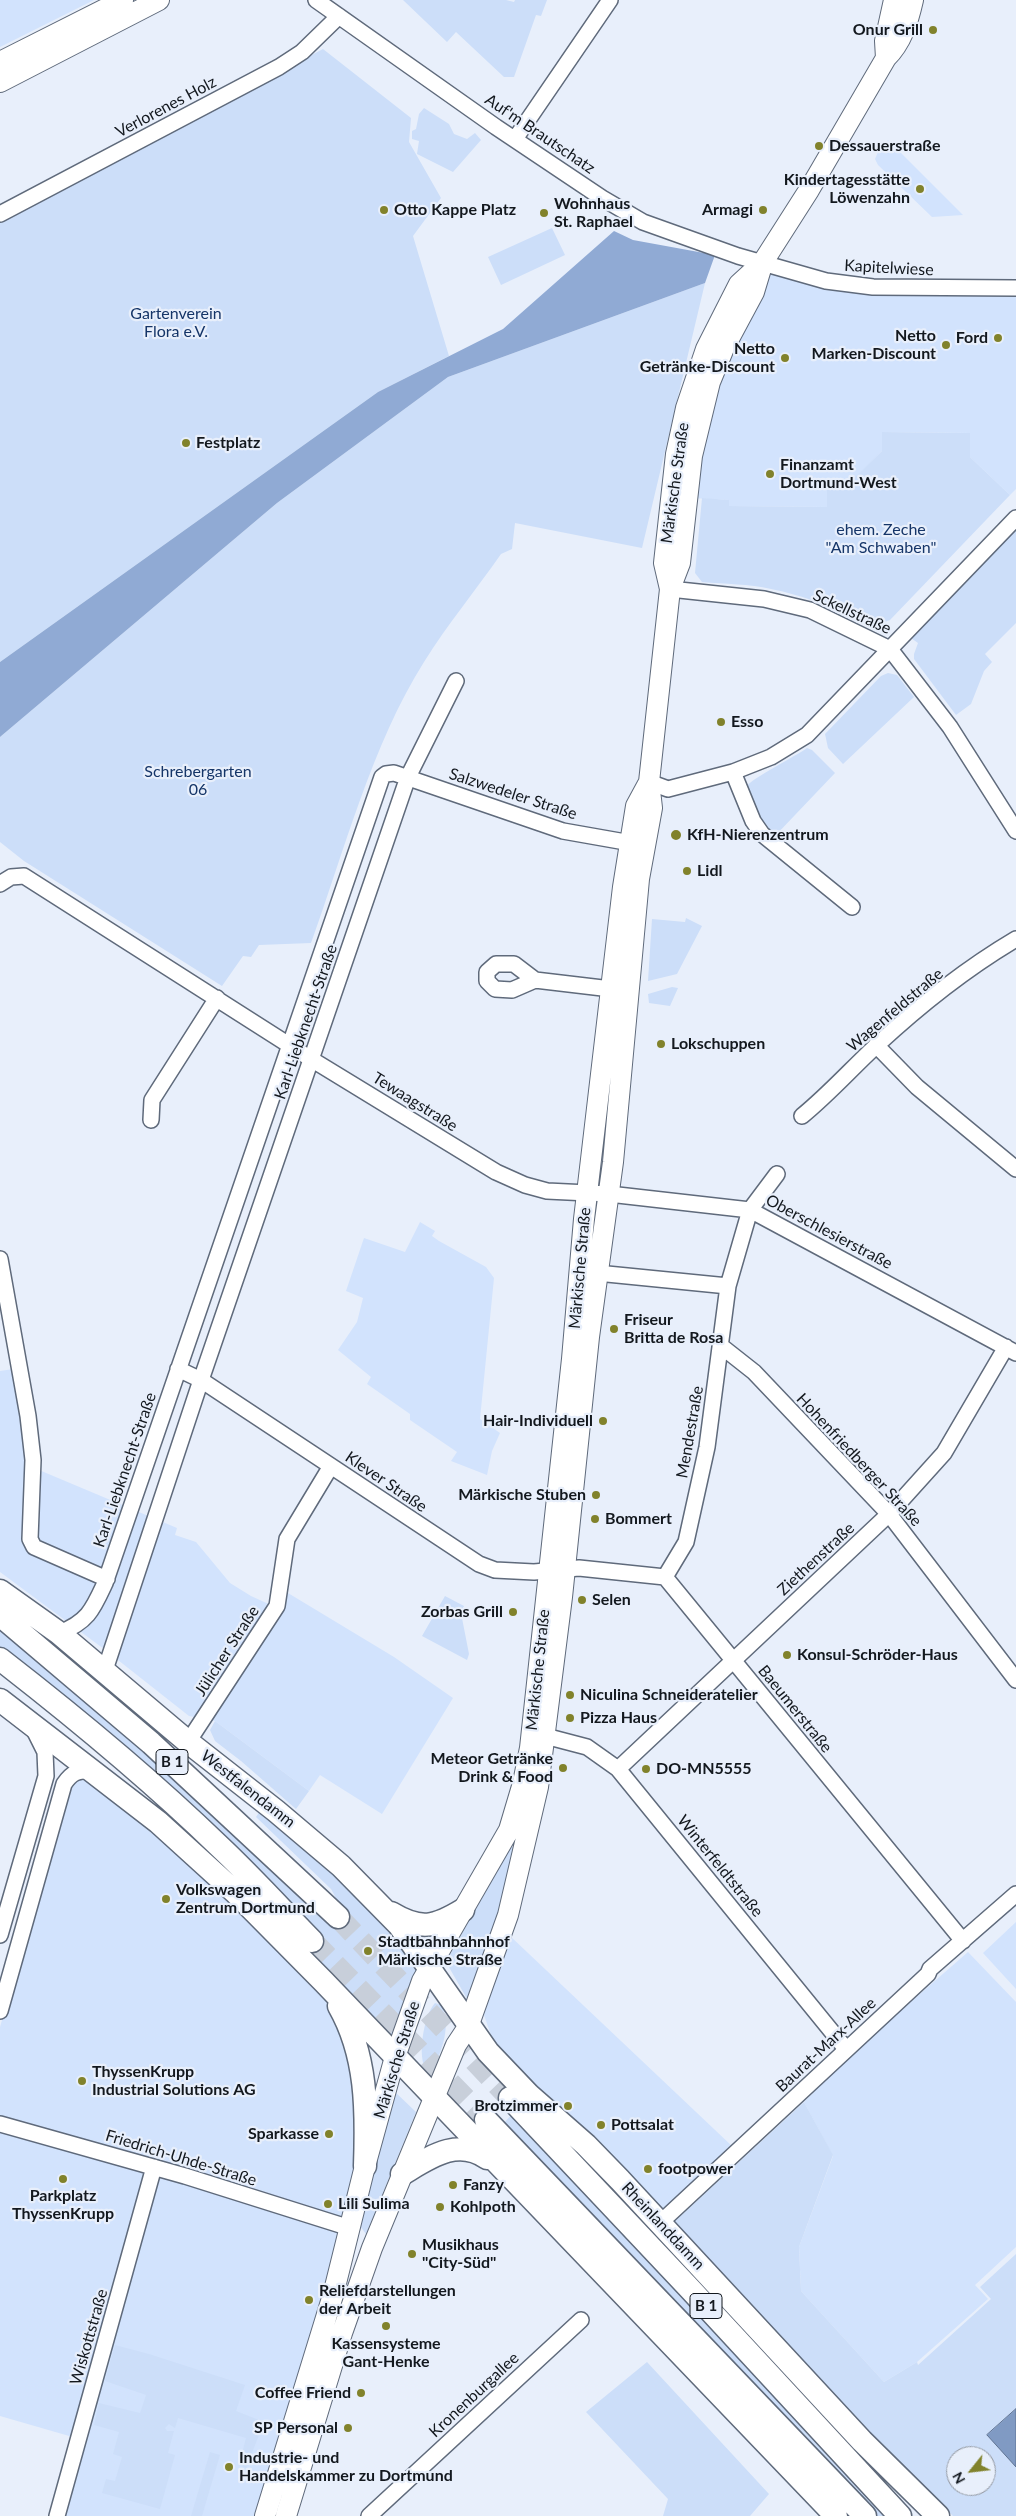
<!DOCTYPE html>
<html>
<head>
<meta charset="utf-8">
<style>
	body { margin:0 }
	#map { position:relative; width:1016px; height:2516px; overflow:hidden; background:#e8effb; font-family:Lato,sans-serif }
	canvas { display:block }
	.north { position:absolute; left:946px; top:2446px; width:50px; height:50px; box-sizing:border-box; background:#e8effb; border:1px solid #9399a3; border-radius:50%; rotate:241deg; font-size:14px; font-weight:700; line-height:20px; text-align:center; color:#13181e }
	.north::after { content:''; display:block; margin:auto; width:18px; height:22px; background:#81822b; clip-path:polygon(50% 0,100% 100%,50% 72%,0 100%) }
</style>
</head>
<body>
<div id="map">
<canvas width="1016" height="2516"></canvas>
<div class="north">N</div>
</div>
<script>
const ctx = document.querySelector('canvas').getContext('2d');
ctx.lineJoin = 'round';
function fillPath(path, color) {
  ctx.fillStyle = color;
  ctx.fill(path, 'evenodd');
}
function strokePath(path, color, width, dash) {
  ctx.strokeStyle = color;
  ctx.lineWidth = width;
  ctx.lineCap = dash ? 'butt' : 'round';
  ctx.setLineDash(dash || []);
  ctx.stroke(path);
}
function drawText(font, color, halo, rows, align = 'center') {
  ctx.font = font + ' Lato,sans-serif';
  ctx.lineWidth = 4.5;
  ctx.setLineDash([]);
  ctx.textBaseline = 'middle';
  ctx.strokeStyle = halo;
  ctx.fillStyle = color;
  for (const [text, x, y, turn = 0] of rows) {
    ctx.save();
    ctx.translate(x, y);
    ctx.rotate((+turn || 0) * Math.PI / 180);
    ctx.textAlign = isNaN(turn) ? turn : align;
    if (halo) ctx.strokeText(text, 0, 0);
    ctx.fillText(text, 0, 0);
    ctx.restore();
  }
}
const built = new Path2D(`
	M 0,0 L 94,0 L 0,47 Z
	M 888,140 L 963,215 L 932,217 L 878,165 L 875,159 L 878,152 Z
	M 766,266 L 823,283 L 1016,291 L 1016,489 L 1010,495 L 970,457 L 970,433 L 882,432 L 882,451 L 827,507 L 729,506 L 728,500 L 691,498 L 702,429 Z
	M 420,1222 L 435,1231 L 432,1236 L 439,1241 L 486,1267 L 494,1278 L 480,1419 L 500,1433 L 492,1451 L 487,1475 L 451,1461 L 457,1452 L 410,1420 L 410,1414 L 367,1384 L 371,1377 L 338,1350 L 357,1322 L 363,1298 L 346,1291 L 364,1238 L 405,1252 Z
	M 27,1367 L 39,1470 L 177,1528 L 175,1535 L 196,1542 L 230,1583 L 251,1596 L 273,1606 L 283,1590 L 394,1657 L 453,1698 L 382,1814 L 320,1775 L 309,1791 L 215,1721 L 189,1716 L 104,1649 L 0,1572 L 0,1371 Z
	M 89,1776 L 140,1814 L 319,1984 L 350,2042 L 359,2165 L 259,2516 L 63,2516 L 83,2440 L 0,2416 L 0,2027 L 72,1779 Z
	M 1016,1922 L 1016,1989 L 983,1953 Z
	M 509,1935 L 733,2147 L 659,2212 L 496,2050 L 484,2015 Z
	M 968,1952 L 1016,2002 L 1016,2247 L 975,2285 L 988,2299 L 917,2362 L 884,2382 L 801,2291 L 799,2247 L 833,2156 L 804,2102 L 858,2048 Z`);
const green = new Path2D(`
	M 403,0 L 506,0 L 514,2 L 515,0 L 547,0 L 541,16 L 536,15 L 514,77 L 504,77 L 456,32 L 447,42 Z
	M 323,49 L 411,118 L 409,142 L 441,198 L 413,236 L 449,356 L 378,392 L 0,662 L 0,220 Z
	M 424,108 L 449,124 L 454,134 L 467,139 L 475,133 L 481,140 L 453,172 L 417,154 L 419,141 L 412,139 L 412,131 L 416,129 L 419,114 Z
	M 552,228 L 565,255 L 501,285 L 488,257 Z
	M 705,283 L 642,548 L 515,523 L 512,549 L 501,554 C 476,590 447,625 424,662 C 372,744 344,852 311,943 L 259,945 L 251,957 L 243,956 L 222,986 L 24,861 L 0,842 L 0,737 L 277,503 L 448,377 Z
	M 882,432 L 970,433 L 970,457 L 1010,495 L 890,620 C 864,632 842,614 819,603 C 805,597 786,592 771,589 C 749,584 725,584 702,582 L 695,573 L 702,498 L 729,500 L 729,506 L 827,507 L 827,490 L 842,490 L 882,451 Z
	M 1016,529 L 1016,623 L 985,654 L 992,662 L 984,671 L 971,704 L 956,715 L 914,659 L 914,654 L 918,643 L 911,638 Z
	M 888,673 L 897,675 L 914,697 L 843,764 L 828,748 L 825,734 L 881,676 Z
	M 807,748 L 812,750 L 835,773 L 775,836 L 758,814 L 747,786 C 751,779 796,756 807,748 Z
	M 686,918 L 702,926 L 677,974 L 648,981 L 652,919 L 685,922 Z
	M 672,987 L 678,988 L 670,1006 L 649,1003 L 648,994 Z
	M 445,1596 L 464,1606 L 461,1613 L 469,1654 L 467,1660 L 422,1636 Z
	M 0,1630 L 127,1737 L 333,1928 C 341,1914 339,1902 331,1889 L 256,1817 L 262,1808 L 348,1882 L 419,1965 L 392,2045 L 298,1944 L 324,1936 L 228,1841 L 52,1688 L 0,1647 Z
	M 215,1721 L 309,1791 L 296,1809 L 241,1761 L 215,1741 L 210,1730 Z
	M 511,1847 L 518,1848 L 471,2002 L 466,1997 L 446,1962 Z
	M 435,2003 L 441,2005 C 452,2024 442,2052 432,2070 L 427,2071 C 416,2058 424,2015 435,2003 Z
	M 392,2089 L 416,2112 L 366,2234 L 357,2222 Z
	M 804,2102 L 833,2155 L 799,2247 L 801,2291 L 884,2382 L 917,2362 L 918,2365 L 991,2299 L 980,2287 L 1016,2254 L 1016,2516 L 953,2516 L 870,2435 L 672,2224 ZM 956,2456 L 986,2456 L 986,2486 L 956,2486 Z
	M 513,2113 L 889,2516 L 877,2516 L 503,2124 Z
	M 115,2345 L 149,2354 L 245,2385 L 236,2411 L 264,2422 L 246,2468 L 239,2465 L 246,2438 L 178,2418 L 175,2428 L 169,2424 L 165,2428 L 167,2431 L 174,2431 L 168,2453 L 175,2455 L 160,2509 L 102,2493 L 106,2479 L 115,2481 L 122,2457 L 113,2454 L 119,2432 L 94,2425 L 99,2403 L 140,2413 L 146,2395 L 105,2381 Z
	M 647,2362 L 769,2494 L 750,2516 L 663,2516 L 668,2499 L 586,2412 Z
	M 210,2452 L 220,2455 L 202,2516 L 191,2516 Z`);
const forest = new Path2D(`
	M 614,231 L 633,240 L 715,255 L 705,283 L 448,377 L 277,503 L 0,737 L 0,662 L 378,392 L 503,329 Z`);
const water = new Path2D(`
	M 1016,2409 L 1016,2467 L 987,2435 Z`);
const primaryTunnel = new Path2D(`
	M 338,1917 L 510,2098
	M 312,1941 L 486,2120`);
const minor = new Path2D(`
	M 316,0 L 496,127 L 602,198 L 643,222 L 738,256 L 826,281 L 873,287 L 1016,288
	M 515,139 L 610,0
	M 0,214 L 279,67 L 302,52 L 339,16
	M 670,589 L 764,599 L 810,610 L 890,649 L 950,727 L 1016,831
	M 733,772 L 753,821 L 762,834 L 852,907
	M 649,782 L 668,789 L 733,772 L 771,757 L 807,735 L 1016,518
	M 0,884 L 11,877 L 24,876 L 311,1059 L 496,1172 L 525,1185 L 547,1191 L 609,1194 L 750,1210 L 1016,1353
	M 535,980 L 514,964 L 496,964 L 487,972 L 487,981 L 495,989 L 512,990 L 535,980 L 611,989
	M 876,1045 L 917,1087 L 1016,1169
	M 802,1116 C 829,1094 852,1068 877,1045 C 919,1006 967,968 1016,939
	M 151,1120 L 152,1100 L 217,998
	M 0,1259 L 28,1416 L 33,1460 L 30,1539 L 34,1547 L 107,1579
	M 597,1273 L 728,1286
	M 721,1346 L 754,1372 L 889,1514 L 1016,1680
	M 178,1369 L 201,1380 L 479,1564 L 495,1570 L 534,1572 L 579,1568 L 665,1577 L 963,1941
	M 665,1577 L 686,1542 L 707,1447 L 728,1286 L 750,1210 L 777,1174
	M 59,1633 C 88,1622 93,1609 105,1583 L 382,777 L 386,774 L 394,773 L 563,831 L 631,843
	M 105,1670 L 201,1380 L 408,777 L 456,681
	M 545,1736 L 587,1747 L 618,1769 L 846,2049
	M 188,1742 L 277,1606 L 287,1539 L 331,1466
	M 618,1769 L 889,1514 L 944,1453 L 1006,1347
	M 0,1935 L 46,1776 L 45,1752 L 34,1730
	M 0,2011 L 64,1784 C 72,1772 77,1771 92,1770
	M 0,2124 L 185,2176 L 350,2228
	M 660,2223 L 928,1974 L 930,1969 L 1016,1894
	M 57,2516 L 154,2167
	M 369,2516 L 581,2320`);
const secondary = new Path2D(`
	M 886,58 L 885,41 L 894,0
	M 0,62 L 123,0
	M 0,82 L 159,0
	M 670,589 L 664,563 L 676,454 L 686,408 L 706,349 L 739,284 L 763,262 L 809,190 L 886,58 C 902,42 908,22 913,0
	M 265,2516 L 333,2295 L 365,2166 L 395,2057 L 422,1981 L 509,1830 L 523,1783 L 530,1748 L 572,1359 L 584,1219 L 623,887 L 636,806 L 649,782
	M 286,2516 L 342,2333 L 372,2248 L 456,2045 L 468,2027 L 508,1915 L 538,1787 L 562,1597 L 589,1337 L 613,1162 L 639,879 L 652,808 L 649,782 L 670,589 L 680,563 L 692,456 L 710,382 L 724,348 L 754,292 L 763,262`);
const primary = new Path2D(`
	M 0,1591 L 59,1633 L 188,1742 L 276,1811 L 341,1866 L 399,1925 L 488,2052 L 529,2095 L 586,2145 L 620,2180 L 862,2441 L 938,2516
	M 0,1615 L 151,1743 L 338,1917
	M 0,1659 C 76,1718 150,1779 219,1846 C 251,1876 281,1909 312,1941
	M 0,1700 L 158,1822 L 235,1892 L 324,1982 L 836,2516
	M 391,1913 C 421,1931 435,1927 463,1910
	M 339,2006 C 367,2055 367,2110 365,2166
	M 510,2098 L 691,2290 L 900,2516
	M 486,2120 L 865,2516
	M 402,2174 C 429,2158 457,2137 487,2158`);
const markers = [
	[933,30,5,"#81822b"],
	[819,146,5,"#81822b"],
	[920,189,5,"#81822b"],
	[384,210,5,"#81822b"],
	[763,210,5,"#81822b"],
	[544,213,5,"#81822b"],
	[998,338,5,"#81822b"],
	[946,345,5,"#81822b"],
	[785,358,5,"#81822b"],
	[186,443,5,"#81822b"],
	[770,474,5,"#81822b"],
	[721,722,5,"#81822b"],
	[676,835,6,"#81822b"],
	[687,871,5,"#81822b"],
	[661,1044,5,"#81822b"],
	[614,1329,5,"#81822b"],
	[603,1421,5,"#81822b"],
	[596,1495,5,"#81822b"],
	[595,1519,5,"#81822b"],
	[582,1600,5,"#81822b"],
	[513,1612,5,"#81822b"],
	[787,1655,5,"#81822b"],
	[570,1695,5,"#81822b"],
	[570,1718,5,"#81822b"],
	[563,1768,5,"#81822b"],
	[646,1769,5,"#81822b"],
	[166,1899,5,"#81822b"],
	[368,1951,5,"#81822b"],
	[82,2081,5,"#81822b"],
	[568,2106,5,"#81822b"],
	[601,2125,5,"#81822b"],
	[329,2134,5,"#81822b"],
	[648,2169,5,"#81822b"],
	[63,2179,5,"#81822b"],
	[453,2185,5,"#81822b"],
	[328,2204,5,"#81822b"],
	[440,2207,5,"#81822b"],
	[412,2254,5,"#81822b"],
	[309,2300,5,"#81822b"],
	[386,2326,5,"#81822b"],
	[361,2393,5,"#81822b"],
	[348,2428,5,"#81822b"],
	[229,2467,5,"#81822b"]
];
const shields = [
	[172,1762,32],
	[706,2306,32]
];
const shieldNames = [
	["B 1",172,1762],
	["B 1",706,2306]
];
const poiNames = [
	["Onur Grill",923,30,"right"],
	["Dessauerstraße",829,146],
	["Kindertagesstätte",910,180,"right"],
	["Löwenzahn",910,198,"right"],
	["Wohnhaus",554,204],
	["St. Raphael",554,222],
	["Otto Kappe Platz",394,210],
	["Armagi",753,210,"right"],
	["Netto",936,336,"right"],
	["Marken-Discount",936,354,"right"],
	["Ford",988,338,"right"],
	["Netto",775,349,"right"],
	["Getränke-Discount",775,367,"right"],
	["Festplatz",196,443],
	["Finanzamt",780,465],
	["Dortmund-West",780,483],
	["Esso",731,722],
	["KfH-Nierenzentrum",687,835],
	["Lidl",697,871],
	["Lokschuppen",671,1044],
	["Friseur",624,1320],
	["Britta de Rosa",624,1338],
	["Hair-Individuell",593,1421,"right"],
	["Märkische Stuben",586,1495,"right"],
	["Bommert",605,1519],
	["Selen",592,1600],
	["Zorbas Grill",503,1612,"right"],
	["Konsul-Schröder-Haus",797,1655],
	["Niculina Schneideratelier",580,1695],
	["Pizza Haus",580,1718],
	["Meteor Getränke",553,1759,"right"],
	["Drink & Food",553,1777,"right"],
	["DO-MN5555",656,1769],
	["Volkswagen",176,1890],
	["Zentrum Dortmund",176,1908],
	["Stadtbahnbahnhof",378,1942],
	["Märkische Straße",378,1960],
	["ThyssenKrupp",92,2072],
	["Industrial Solutions AG",92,2090],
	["Brotzimmer",558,2106,"right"],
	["Pottsalat",611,2125],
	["Sparkasse",319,2134,"right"],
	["footpower",658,2169],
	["Fanzy",463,2185],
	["Parkplatz",63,2196,"center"],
	["ThyssenKrupp",63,2214,"center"],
	["Lili Sulima",338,2204],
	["Kohlpoth",450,2207],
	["Musikhaus",422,2245],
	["\"City-Süd\"",422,2263],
	["Reliefdarstellungen",319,2291],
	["der Arbeit",319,2309],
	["Kassensysteme",386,2344,"center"],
	["Gant-Henke",386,2362,"center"],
	["Coffee Friend",351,2393,"right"],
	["SP Personal",338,2428,"right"],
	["Industrie- und",239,2458],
	["Handelskammer zu Dortmund",239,2476]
];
const streetNames = [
	["Verlorenes Holz",166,107,-28],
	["Auf'm Brautschatz",540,134,34],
	["Kapitelwiese",889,268,3],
	["Märkische Straße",675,483,-82],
	["Sckellstraße",852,612,25],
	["Salzwedeler Straße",513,794,18],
	["Wagenfeldstraße",895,1010,-40],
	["Karl-Liebknecht-Straße",306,1022,-71],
	["Tewaagstraße",415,1102,32],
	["Oberschlesierstraße",829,1232,28],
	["Märkische Straße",580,1268,-85],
	["Mendestraße",690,1432,-80],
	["Hohenfriedberger Straße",859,1460,47],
	["Karl-Liebknecht-Straße",125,1470,-71],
	["Klever Straße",386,1482,34],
	["Ziethenstraße",816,1559,-43],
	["Jülicher Straße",227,1651,-57],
	["Märkische Straße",538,1670,-84],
	["Baeumerstraße",795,1709,51],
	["Westfalendamm",248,1789,38],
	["Winterfeldtstraße",720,1866,51],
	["Baurat-Marx-Allee",826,2045,-43],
	["Märkische Straße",397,2060,-73],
	["Friedrich-Uhde-Straße",181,2158,17],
	["Rheinlanddamm",663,2226,47],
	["Wiskottstraße",89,2337,-74],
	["Kronenburgallee",474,2395,-43]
];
const parkNames = [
	["Gartenverein",176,314],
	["Flora e.V.",176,332],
	["ehem. Zeche",881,530],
	["\"Am Schwaben\"",881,548],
	["Schrebergarten",198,772],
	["06",198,790]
];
fillPath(built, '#d2e3fd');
fillPath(green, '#ccdef9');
fillPath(forest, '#90aad4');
fillPath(water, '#809ac3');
strokePath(water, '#5f7392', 1);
strokePath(primaryTunnel, '#c8cfda', 22, [22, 11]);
strokePath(minor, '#5f6a7b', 18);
strokePath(secondary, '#5f6a7b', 22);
strokePath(primary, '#5f6a7b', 25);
strokePath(minor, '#fff', 15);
strokePath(secondary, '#fff', 20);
strokePath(primary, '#fff', 22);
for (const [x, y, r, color] of markers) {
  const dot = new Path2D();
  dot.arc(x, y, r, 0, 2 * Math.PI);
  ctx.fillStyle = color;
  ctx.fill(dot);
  strokePath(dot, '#e8effb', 2);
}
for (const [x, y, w] of shields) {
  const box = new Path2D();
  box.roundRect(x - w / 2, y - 12.5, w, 25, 4);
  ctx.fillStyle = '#e8effb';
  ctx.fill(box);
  strokePath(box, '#13181e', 1);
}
drawText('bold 15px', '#13181e', null, shieldNames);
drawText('bold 16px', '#13181e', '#e8effb', poiNames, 'left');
drawText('16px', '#13181e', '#e8effb', streetNames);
drawText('16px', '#153568', '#e8effb', parkNames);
</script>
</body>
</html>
